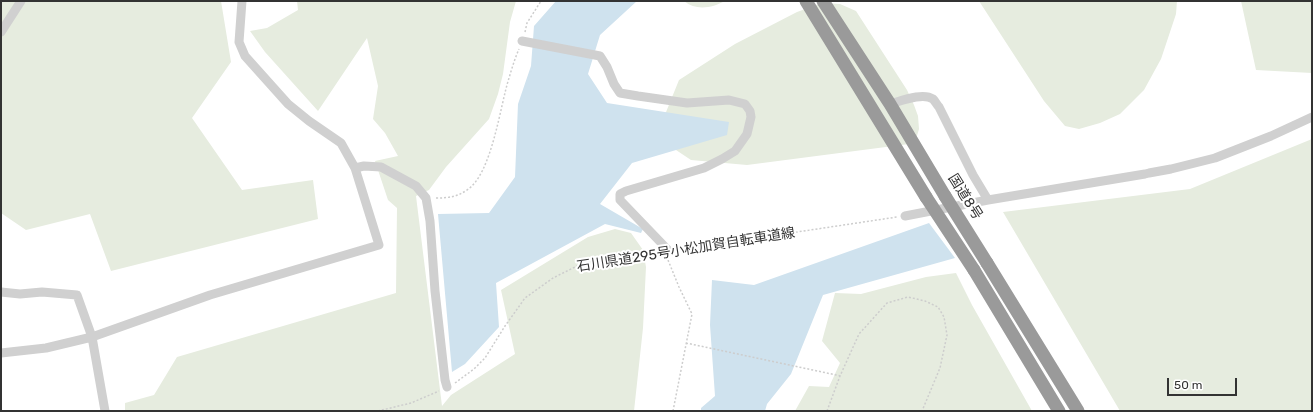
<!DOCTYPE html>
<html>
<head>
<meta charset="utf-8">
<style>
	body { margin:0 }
	#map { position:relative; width:1313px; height:412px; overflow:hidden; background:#fff; font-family:Rubik,sans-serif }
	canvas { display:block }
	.frame { position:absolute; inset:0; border:2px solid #333; pointer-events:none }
	.scale { position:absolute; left:1167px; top:378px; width:70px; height:18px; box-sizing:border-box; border:2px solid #333; border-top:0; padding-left:5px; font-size:12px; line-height:14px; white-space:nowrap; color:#333; -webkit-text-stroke:3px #fff; paint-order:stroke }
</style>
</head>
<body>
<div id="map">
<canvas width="1313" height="412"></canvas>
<div class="frame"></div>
<div class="scale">50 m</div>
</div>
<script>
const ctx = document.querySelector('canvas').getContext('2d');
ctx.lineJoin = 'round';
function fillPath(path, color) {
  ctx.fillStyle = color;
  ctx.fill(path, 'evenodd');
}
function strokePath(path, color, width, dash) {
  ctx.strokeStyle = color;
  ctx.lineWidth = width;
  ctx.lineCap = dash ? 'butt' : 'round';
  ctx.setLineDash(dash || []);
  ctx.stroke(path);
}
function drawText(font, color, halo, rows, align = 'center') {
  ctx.font = font + ' Rubik,"Noto Sans JP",sans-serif';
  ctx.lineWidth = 4;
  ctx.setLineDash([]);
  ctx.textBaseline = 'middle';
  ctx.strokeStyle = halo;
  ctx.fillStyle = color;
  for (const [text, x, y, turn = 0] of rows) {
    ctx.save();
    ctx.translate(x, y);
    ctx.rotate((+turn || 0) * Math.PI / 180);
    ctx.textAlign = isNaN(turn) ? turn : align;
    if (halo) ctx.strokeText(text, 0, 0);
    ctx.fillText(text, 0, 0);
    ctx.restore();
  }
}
const green = new Path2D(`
	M 2,1 L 221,1 L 231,62 L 192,118 L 242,190 L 313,180 L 318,219 L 111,271 L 90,214 L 26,230 L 1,213 L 1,3 Z
	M 297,1 L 516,1 L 510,22 L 503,74 L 498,94 L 489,119 L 446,167 L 429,190 L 416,196 L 442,406 L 451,395 L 515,354 L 501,290 L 588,237 L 615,229 L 631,233 L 643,250 L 646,267 L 643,328 L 634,411 L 125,411 L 125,403 L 154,395 L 177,357 L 396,293 L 397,208 L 388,200 L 375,161 L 398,156 L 385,133 L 373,119 L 378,86 L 367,38 L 318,111 L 265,52 L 250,31 L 267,28 L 298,10 Z
	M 684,1 L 725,1 C 712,8 696,11 684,1 Z
	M 979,1 L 1177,1 L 1176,14 L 1161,59 L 1144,90 L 1120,114 L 1100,123 L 1079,129 L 1065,126 L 1044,101 Z
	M 1241,1 L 1312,1 L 1312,73 L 1256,70 Z
	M 822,3 L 840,4 L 856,11 L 907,90 L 914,105 L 918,116 L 919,129 L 916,139 L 909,144 L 747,165 L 691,160 L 673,148 L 662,122 L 679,80 L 735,44 L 797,12 Z
	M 1312,139 L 1312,411 L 1120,411 L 1003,212 L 1190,189 Z
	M 956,273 L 972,305 L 1032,411 L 795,411 L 809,386 L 829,387 L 840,363 L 822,341 L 835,293 L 861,294 L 926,277 Z`);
const water = new Path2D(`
	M 556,1 L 637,1 L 600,35 L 588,74 L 607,103 L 729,122 L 727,135 L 632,163 L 600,204 L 643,229 L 641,233 L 605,224 L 496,283 L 499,327 L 465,364 L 452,372 L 438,214 L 489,213 L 515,177 L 518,104 L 531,66 L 534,26 Z
	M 929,223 L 955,258 L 823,295 L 791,374 L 767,404 L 765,411 L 701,411 L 701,408 L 715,396 L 710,325 L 712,280 L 754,285 Z`);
const path = new Path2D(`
	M 525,32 L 527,23 L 541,1
	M 436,198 C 448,198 457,197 467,190 C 492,174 500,106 509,78 C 512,68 515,58 519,49
	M 677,250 L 897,217
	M 668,260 L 679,287 L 692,314 L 673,411
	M 686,343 L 841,376
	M 455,383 L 474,369 L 485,358 L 505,326 L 525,298 L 553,278 L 579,265 L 657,253
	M 378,411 L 411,403 L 439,391
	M 827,411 L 840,376 L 859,334 L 887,303 L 908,297 L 925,301 L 938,307 L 944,317 L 947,335 L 940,368 L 922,411`);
const minor = new Path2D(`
	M 1,32 L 21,1
	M 522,41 L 600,56 L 607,67 L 614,84 L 620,93 L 638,96 L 687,103 L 729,100 L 745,104 L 750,111 L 751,117 L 747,134 L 735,151 L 722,159 L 704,168 L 626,191 L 620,194 L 620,200 L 669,251
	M 890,104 C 901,101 923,92 933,99 C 935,101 937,105 939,107 L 973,175 L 988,200
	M 355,168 L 364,166 L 381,167 L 416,186 L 426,198 L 430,221 L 435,291 L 445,380 L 447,387
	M 905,216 L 988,200 L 1145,174 L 1149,173 L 1171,169 L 1215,158 L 1271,136 L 1312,117
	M 1,292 L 20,294 L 42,292 L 77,295 L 92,337 L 105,411
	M 1,353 L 46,348 L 92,337 L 210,295 L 379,245 L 355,168 L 341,143 L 309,121 L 288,104 L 245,56 L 239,42 L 242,1`);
const highway = new Path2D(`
	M 806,1 L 926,197
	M 823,1 L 890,104 L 945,196
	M 987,263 L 1078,411
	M 974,270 L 1059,411`);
const highwayBridge = new Path2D(`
	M 945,196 L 987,263
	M 926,197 L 974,270`);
const streetNames = [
	["国道8号",965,197,58],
	["石川県道295号小松加賀自転車道線",686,250,-9]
];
fillPath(green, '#e6ecdf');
fillPath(water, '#cfe2ee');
strokePath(path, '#cdcdcd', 1.5, [2, 2]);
strokePath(minor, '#d0d0d0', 9);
strokePath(highway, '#9a9a9a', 13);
strokePath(highwayBridge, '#9a9a9a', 13);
drawText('14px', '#333', '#fff', streetNames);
</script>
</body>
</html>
